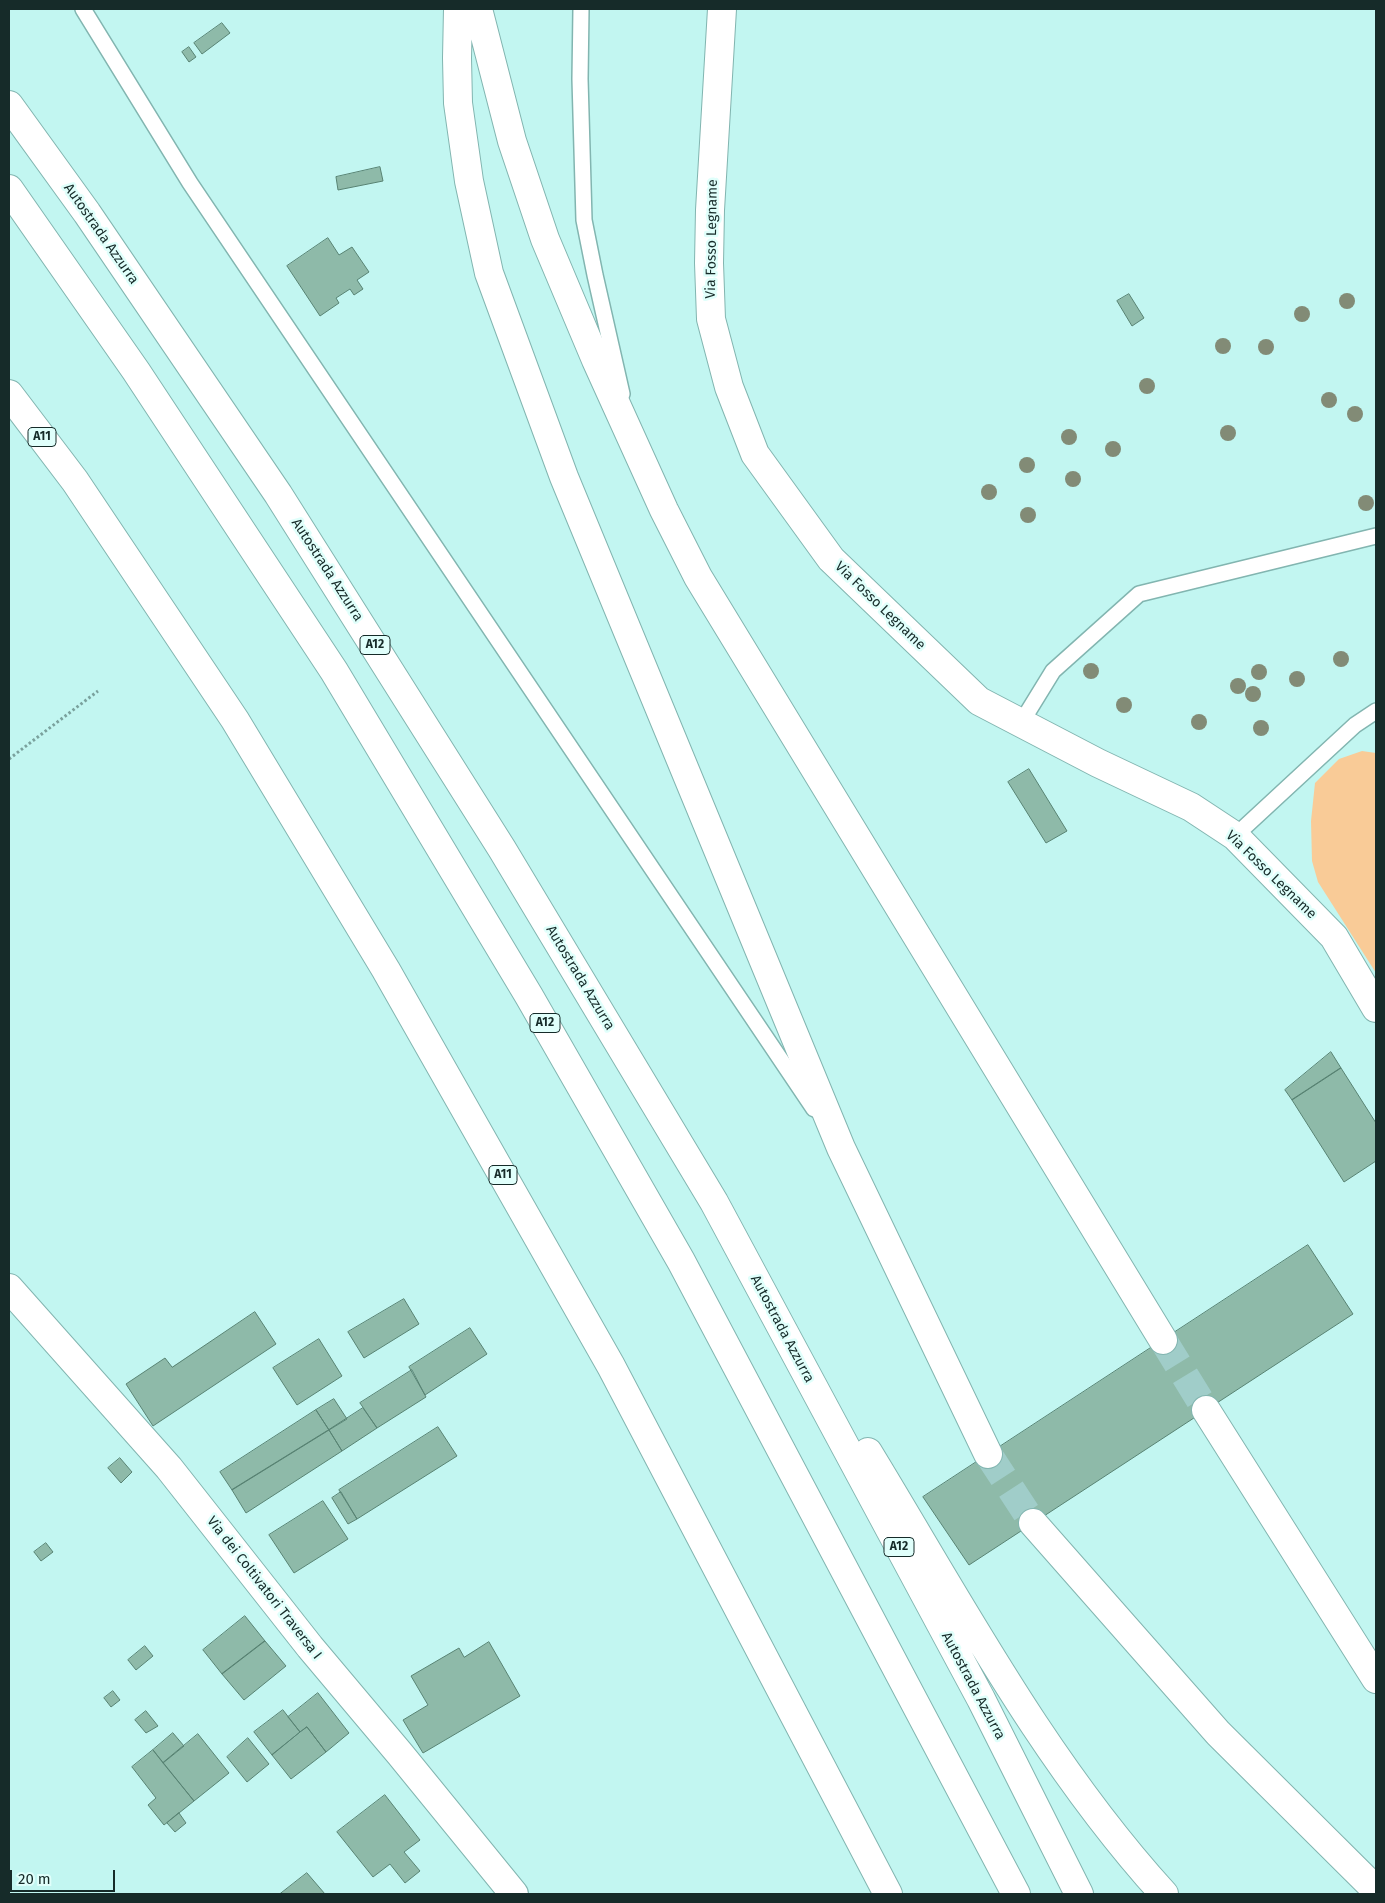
<!DOCTYPE html>
<html>
<head>
<meta charset="utf-8">
<style>
	body { margin:0 }
	#map { position:relative; width:1385px; height:1903px; overflow:hidden; background:#c2f6f1; font-family:"Fira Sans",sans-serif }
	canvas { display:block }
	.frame { position:absolute; inset:0; border:10px solid #162b29; pointer-events:none }
	.scale { position:absolute; left:10px; top:1870px; width:105px; height:22px; box-sizing:border-box; border:2px solid #162b29; border-top:0; padding-left:6px; font-size:15px; line-height:18px; white-space:nowrap; color:#162b29; -webkit-text-stroke:4px #e0fffb; paint-order:stroke }
</style>
</head>
<body>
<div id="map">
<canvas width="1385" height="1903"></canvas>
<div class="frame"></div>
<div class="scale">20 m</div>
</div>
<script>
const ctx = document.querySelector('canvas').getContext('2d');
ctx.lineJoin = 'round';
function fillPath(path, color) {
  ctx.fillStyle = color;
  ctx.fill(path, 'evenodd');
}
function strokePath(path, color, width, dash) {
  ctx.strokeStyle = color;
  ctx.lineWidth = width;
  ctx.lineCap = dash ? 'butt' : 'round';
  ctx.setLineDash(dash || []);
  ctx.stroke(path);
}
function drawText(font, color, halo, rows, align = 'center') {
  ctx.font = font + ' "Fira Sans",sans-serif';
  ctx.lineWidth = 5;
  ctx.setLineDash([]);
  ctx.textBaseline = 'middle';
  ctx.strokeStyle = halo;
  ctx.fillStyle = color;
  for (const [text, x, y, turn = 0] of rows) {
    ctx.save();
    ctx.translate(x, y);
    ctx.rotate((+turn || 0) * Math.PI / 180);
    ctx.textAlign = isNaN(turn) ? turn : align;
    if (halo) ctx.strokeText(text, 0, 0);
    ctx.fillText(text, 0, 0);
    ctx.restore();
  }
}
const green = new Path2D(`
	M 1362,751 L 1376,753 L 1376,973 L 1318,882 L 1312,861 L 1311,821 L 1315,783 L 1339,759 Z`);
const building = new Path2D(`
	M 222,23 L 230,33 L 202,54 L 194,43 Z
	M 189,47 L 196,57 L 189,62 L 182,52 Z
	M 380,167 L 383,181 L 338,190 L 336,177 Z
	M 328,238 L 339,255 L 352,247 L 369,272 L 357,280 L 363,289 L 354,295 L 350,289 L 336,298 L 339,303 L 320,316 L 287,266 Z
	M 1129,294 L 1144,318 L 1132,326 L 1117,301 Z
	M 1029,769 L 1067,831 L 1046,843 L 1008,782 Z
	M 1331,1052 L 1341,1068 L 1292,1100 L 1285,1090 Z
	M 1341,1068 L 1376,1123 L 1376,1161 L 1344,1182 L 1292,1100 Z
	M 1308,1245 L 1353,1314 L 969,1565 L 923,1497 Z
	M 404,1299 L 419,1324 L 364,1358 L 348,1332 Z
	M 255,1312 L 276,1344 L 153,1426 L 126,1384 L 165,1358 L 172,1367 Z
	M 470,1328 L 487,1354 L 425,1395 L 409,1367 Z
	M 319,1339 L 342,1376 L 297,1405 L 273,1368 Z
	M 412,1370 L 426,1397 L 377,1428 L 360,1403 Z
	M 334,1399 L 347,1419 L 329,1430 L 316,1410 Z
	M 363,1408 L 377,1428 L 342,1451 L 329,1430 Z
	M 316,1410 L 329,1430 L 232,1490 L 220,1472 Z
	M 438,1427 L 457,1456 L 357,1519 L 339,1490 Z
	M 329,1430 L 342,1451 L 246,1513 L 232,1490 Z
	M 120,1458 L 132,1472 L 121,1483 L 108,1468 Z
	M 341,1492 L 357,1519 L 348,1524 L 332,1498 Z
	M 323,1501 L 348,1539 L 294,1573 L 269,1535 Z
	M 46,1543 L 53,1552 L 41,1561 L 34,1552 Z
	M 245,1616 L 265,1641 L 222,1674 L 203,1650 Z
	M 265,1641 L 286,1666 L 244,1700 L 222,1674 Z
	M 489,1642 L 520,1696 L 423,1753 L 403,1720 L 428,1705 L 411,1676 L 459,1648 L 464,1657 Z
	M 145,1646 L 153,1656 L 136,1670 L 128,1660 Z
	M 113,1691 L 120,1700 L 111,1707 L 104,1698 Z
	M 318,1693 L 349,1733 L 326,1752 L 307,1727 L 300,1732 L 288,1717 Z
	M 283,1710 L 300,1732 L 272,1755 L 254,1732 Z
	M 146,1711 L 158,1726 L 146,1733 L 135,1720 Z
	M 307,1727 L 326,1752 L 291,1779 L 272,1755 Z
	M 173,1733 L 184,1746 L 163,1763 L 153,1750 Z
	M 198,1734 L 229,1773 L 194,1801 L 163,1763 Z
	M 248,1738 L 269,1764 L 247,1782 L 227,1757 Z
	M 153,1750 L 194,1801 L 164,1825 L 148,1805 L 156,1798 L 132,1767 Z
	M 385,1795 L 420,1840 L 404,1852 L 420,1871 L 405,1883 L 390,1864 L 373,1877 L 337,1832 Z
	M 179,1813 L 186,1823 L 175,1832 L 167,1823 Z
	M 307,1873 L 325,1894 L 280,1894 Z`);
const motorwayTunnel = new Path2D(`
	M 1163,1340 L 1206,1410
	M 988,1454 L 1033,1523`);
const path = new Path2D(`
	M 9,759 L 98,691`);
const service = new Path2D(`
	M 83,9 L 190,183 L 814,1109
	M 581,9 L 580,79 L 584,220 L 595,275 L 622,394
	M 1021,723 L 1053,671 L 1139,594 L 1376,536
	M 1235,836 L 1355,725 L 1376,711`);
const minor = new Path2D(`
	M 9,1288 L 169,1468 L 310,1647 L 400,1754 L 514,1894`);
const tertiary = new Path2D(`
	M 722,9 L 710,210 L 709,263 L 711,319 L 729,387 L 755,454 L 831,559 L 979,701 L 1098,763 L 1191,807 L 1235,836 L 1334,937 L 1376,1008`);
const motorway = new Path2D(`
	M 458,9 L 457,58 L 458,103 L 469,181 L 489,273 L 564,477 L 841,1148 L 988,1454
	M 478,9 L 512,141 L 545,239 L 596,360 L 664,510 L 698,577 L 1163,1340
	M 9,105 L 87,213 L 278,494 L 502,849 L 714,1202 L 981,1699 L 1079,1894
	M 9,189 L 136,371 L 334,671 L 529,996 L 681,1261 L 1016,1894
	M 9,394 L 75,481 L 235,720 L 386,970 L 611,1366 L 888,1894
	M 1206,1410 L 1376,1679
	M 868,1452 C 960,1603 1044,1762 1164,1894
	M 1033,1523 L 1218,1733 L 1376,1890`);
const trees = [
	[1347,301],
	[1302,314],
	[1223,346],
	[1266,347],
	[1147,386],
	[1329,400],
	[1355,414],
	[1228,433],
	[1069,437],
	[1113,449],
	[1027,465],
	[1073,479],
	[989,492],
	[1366,503],
	[1028,515],
	[1341,659],
	[1091,671],
	[1259,672],
	[1297,679],
	[1238,686],
	[1253,694],
	[1124,705],
	[1199,722],
	[1261,728]
];
const shields = [
	[42,437,28],
	[375,645,30],
	[545,1023,30],
	[503,1175,28],
	[899,1547,30]
];
const shieldNames = [
	["A11",42,437],
	["A12",375,645],
	["A12",545,1023],
	["A11",503,1175],
	["A12",899,1547]
];
const streetNames = [
	["Autostrada Azzurra",101,234,55],
	["Via Fosso Legname",712,239,-89],
	["Autostrada Azzurra",327,570,57],
	["Via Fosso Legname",880,606,44],
	["Via Fosso Legname",1271,875,44],
	["Autostrada Azzurra",580,978,59],
	["Autostrada Azzurra",782,1329,62],
	["Via dei Coltivatori Traversa I",264,1588,52],
	["Autostrada Azzurra",973,1686,62]
];
fillPath(green, '#f9cb97');
fillPath(building, '#8ebaa9');
strokePath(building, '#588373', 1);
strokePath(motorwayTunnel, '#a0cdc9', 28, [28, 14]);
strokePath(service, '#82b5b0', 18);
strokePath(minor, '#82b5b0', 30);
strokePath(tertiary, '#82b5b0', 30);
strokePath(motorway, '#82b5b0', 30);
strokePath(path, '#7aa19d', 3, [2.5, 2.5]);
strokePath(service, '#fff', 15);
strokePath(minor, '#fff', 28);
strokePath(tertiary, '#fff', 28);
strokePath(motorway, '#fff', 28);
ctx.fillStyle = '#828b76';
for (const [x, y] of trees) {
  ctx.beginPath();
  ctx.arc(x, y, 8, 0, 2 * Math.PI);
  ctx.fill();
}
for (const [x, y, w] of shields) {
  const box = new Path2D();
  box.roundRect(x - w / 2, y - 9.5, w, 19, 4);
  ctx.fillStyle = '#e0fffb';
  ctx.fill(box);
  strokePath(box, '#162b29', 1);
}
drawText('bold 12px', '#162b29', null, shieldNames);
drawText('14px', '#162b29', '#e0fffb', streetNames);
</script>
</body>
</html>
